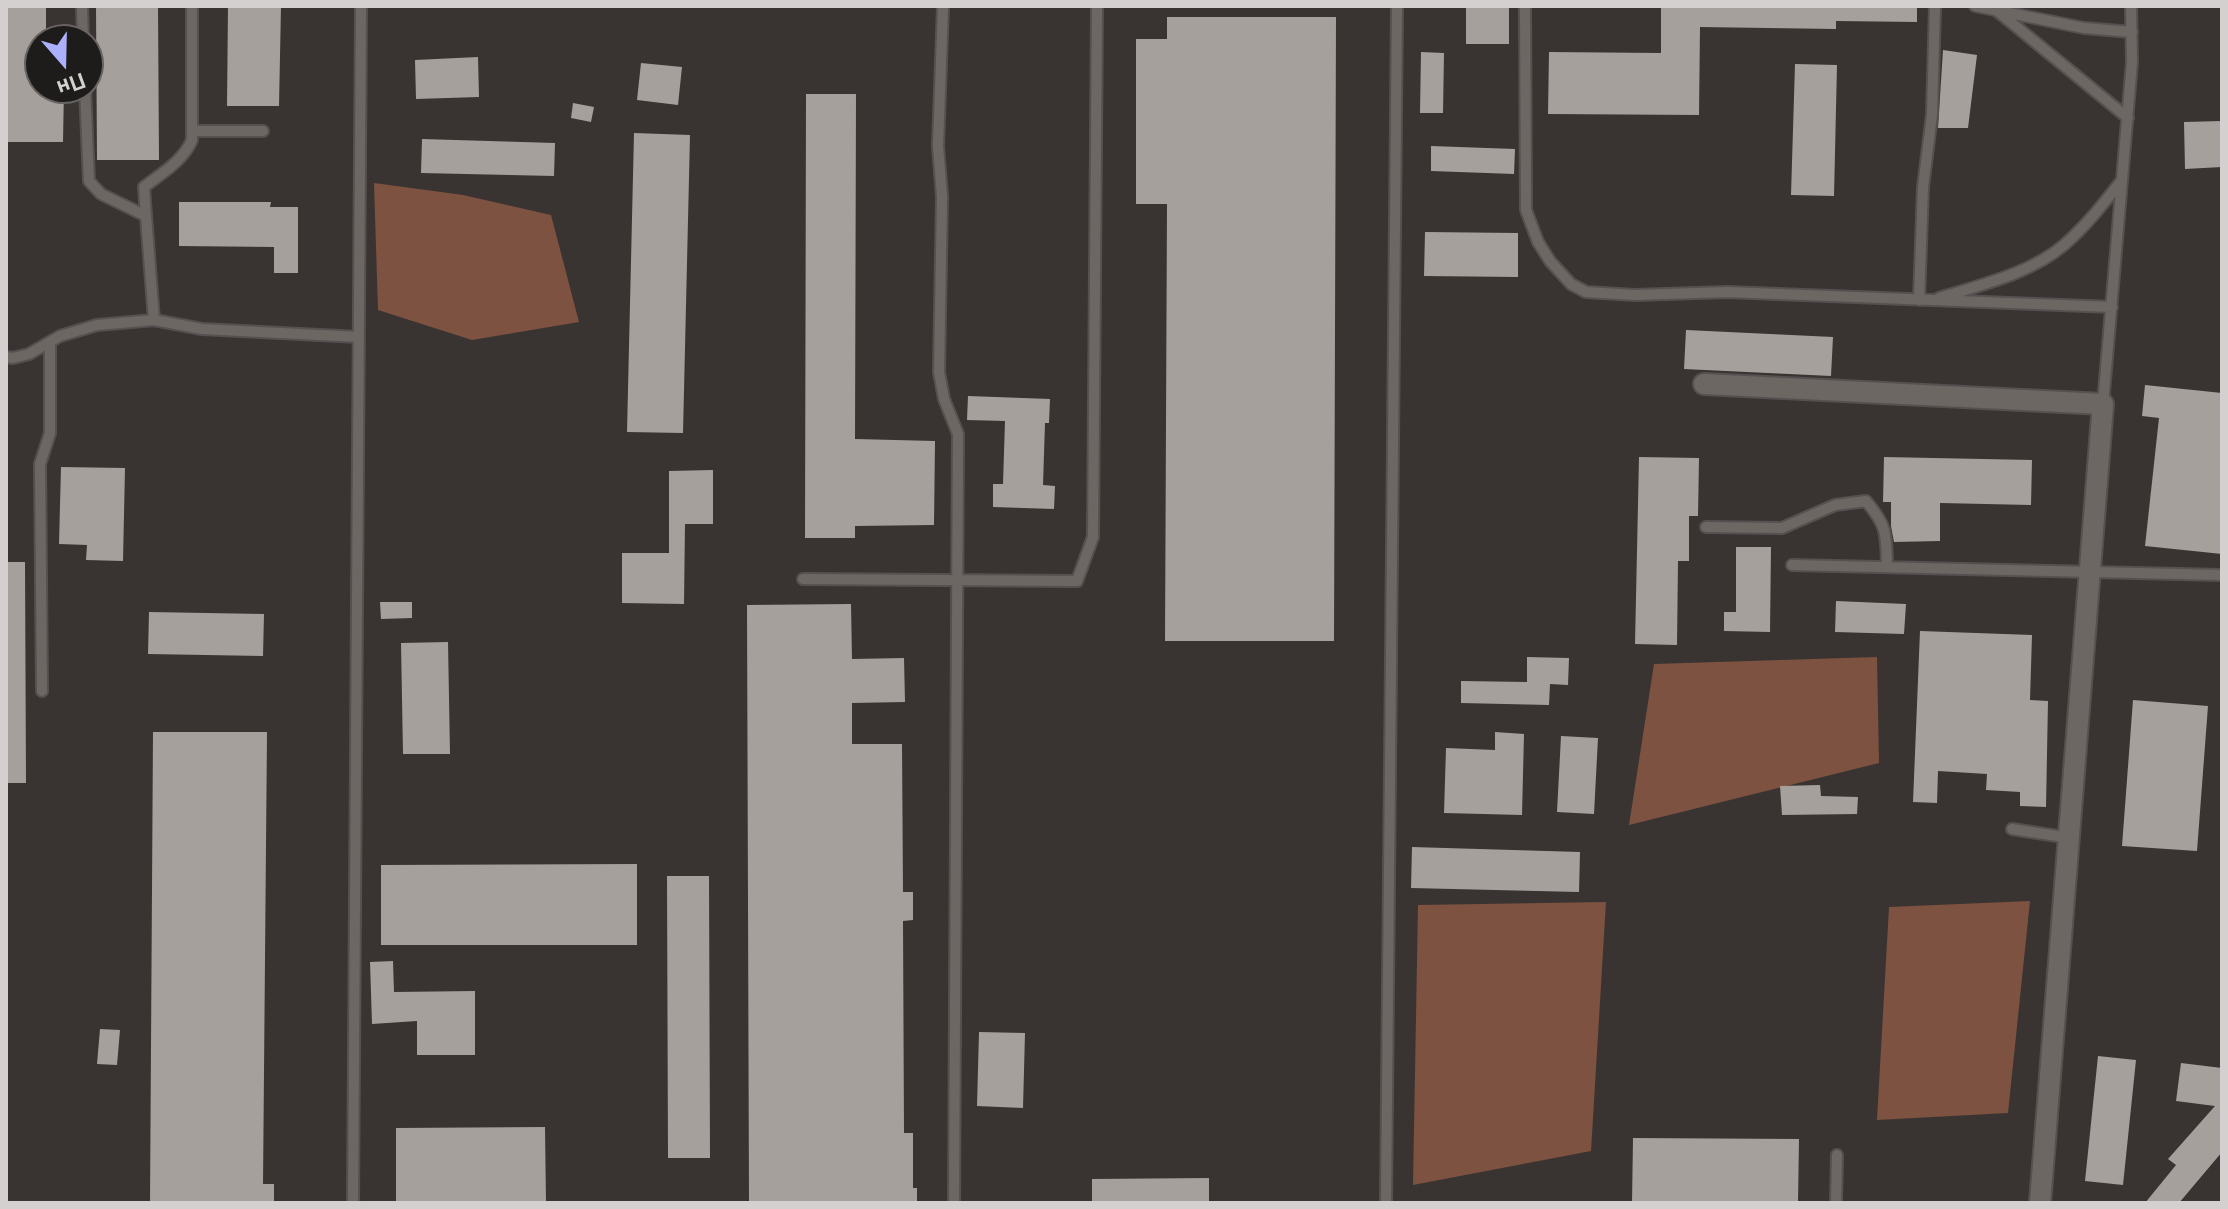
<!DOCTYPE html>
<html>
<head>
<meta charset="utf-8">
<style>
	body { margin:0 }
	#map { position:relative; width:2228px; height:1209px; overflow:hidden; background:#393431; font-family:Ubuntu,sans-serif }
	canvas { display:block }
	.frame { position:absolute; inset:0; border:8px solid #d4d0cf; pointer-events:none }
	.north { position:absolute; left:24px; top:24px; width:80px; height:80px; box-sizing:border-box; background:#1e1c1b; border:2px solid #676463; border-radius:50%; rotate:160deg; font-size:22px; font-weight:700; line-height:32px; text-align:center; color:#d4d0cf }
	.north::after { content:''; display:block; margin:auto; width:28px; height:36px; background:#aab0fb; clip-path:polygon(50% 0,100% 100%,50% 72%,0 100%) }
</style>
</head>
<body>
<div id="map">
<canvas width="2228" height="1209"></canvas>
<div class="frame"></div>
<div class="north">Пн</div>
</div>
<script>
const ctx = document.querySelector('canvas').getContext('2d');
ctx.lineJoin = 'round';
function fillPath(path, color) {
  ctx.fillStyle = color;
  ctx.fill(path, 'evenodd');
}
function strokePath(path, color, width, dash) {
  ctx.strokeStyle = color;
  ctx.lineWidth = width;
  ctx.lineCap = dash ? 'butt' : 'round';
  ctx.setLineDash(dash || []);
  ctx.stroke(path);
}
const forest = new Path2D(`
	M 374,183 L 463,195 L 551,215 L 579,322 L 472,340 L 378,310 Z
	M 1877,657 L 1879,763 L 1629,825 L 1654,664 Z
	M 2030,901 L 2008,1113 L 1877,1120 L 1889,907 Z
	M 1606,902 L 1591,1151 L 1413,1185 L 1418,905 Z`);
const building = new Path2D(`
	M 6,6 L 46,6 L 46,40 L 40,40 L 40,88 L 64,88 L 63,142 L 6,142 Z
	M 96,6 L 158,6 L 159,160 L 97,160 Z
	M 228,6 L 281,6 L 279,106 L 227,106 Z
	M 1466,6 L 1509,6 L 1509,44 L 1466,44 Z
	M 1661,6 L 1917,6 L 1917,22 L 1836,21 L 1836,29 L 1700,27 L 1699,115 L 1548,114 L 1549,52 L 1661,53 Z
	M 1167,17 L 1336,17 L 1334,641 L 1165,641 L 1167,204 L 1136,204 L 1136,39 L 1167,39 Z
	M 1943,50 L 1977,55 L 1968,128 L 1938,128 Z
	M 1421,52 L 1444,53 L 1443,113 L 1420,113 Z
	M 478,57 L 479,97 L 416,99 L 415,60 Z
	M 641,63 L 682,67 L 678,105 L 637,100 Z
	M 1795,64 L 1837,65 L 1834,196 L 1791,195 Z
	M 806,94 L 856,94 L 855,439 L 935,441 L 934,525 L 855,526 L 855,538 L 805,538 Z
	M 573,103 L 594,107 L 591,122 L 571,118 Z
	M 2222,121 L 2222,167 L 2185,169 L 2184,122 Z
	M 634,133 L 690,135 L 683,433 L 627,432 Z
	M 422,139 L 555,143 L 554,176 L 421,173 Z
	M 1431,146 L 1515,149 L 1514,174 L 1431,171 Z
	M 179,202 L 271,202 L 270,207 L 298,207 L 298,273 L 274,273 L 274,247 L 179,246 Z
	M 1425,232 L 1518,233 L 1518,277 L 1424,276 Z
	M 1686,330 L 1833,337 L 1831,376 L 1684,369 Z
	M 2145,385 L 2222,393 L 2222,554 L 2145,546 L 2159,418 L 2142,416 Z
	M 968,396 L 1050,399 L 1049,423 L 1045,423 L 1043,485 L 1055,486 L 1054,509 L 993,507 L 993,484 L 1003,484 L 1005,421 L 967,420 Z
	M 1639,457 L 1699,458 L 1698,516 L 1689,516 L 1689,561 L 1678,561 L 1677,645 L 1635,644 Z
	M 1884,457 L 2032,460 L 2031,505 L 1940,503 L 1940,541 L 1894,542 L 1891,526 L 1891,502 L 1883,502 Z
	M 61,467 L 125,468 L 123,561 L 86,560 L 87,545 L 59,544 Z
	M 713,470 L 713,524 L 685,524 L 684,604 L 622,603 L 622,553 L 669,553 L 669,471 Z
	M 1736,547 L 1771,547 L 1770,632 L 1724,631 L 1724,612 L 1736,612 Z
	M 6,562 L 25,562 L 26,783 L 6,783 Z
	M 1836,601 L 1906,604 L 1904,634 L 1835,632 Z
	M 380,602 L 412,602 L 412,618 L 381,619 Z
	M 851,604 L 852,659 L 904,658 L 905,702 L 852,703 L 852,744 L 902,744 L 903,892 L 913,892 L 913,920 L 903,921 L 904,1133 L 913,1133 L 913,1188 L 917,1188 L 917,1203 L 749,1203 L 747,605 Z
	M 149,612 L 264,614 L 263,656 L 148,654 Z
	M 1920,631 L 2032,635 L 2030,700 L 2048,701 L 2046,807 L 2020,806 L 2020,792 L 1986,790 L 1987,774 L 1938,771 L 1937,803 L 1913,802 Z
	M 448,642 L 450,754 L 403,754 L 401,643 Z
	M 1527,657 L 1569,658 L 1568,685 L 1550,684 L 1549,705 L 1461,703 L 1461,681 L 1527,682 Z
	M 2133,700 L 2208,706 L 2197,851 L 2122,846 Z
	M 153,732 L 267,732 L 263,1184 L 274,1184 L 274,1203 L 150,1203 Z
	M 1495,732 L 1524,734 L 1522,815 L 1444,813 L 1446,748 L 1495,750 Z
	M 1561,736 L 1598,738 L 1594,814 L 1557,812 Z
	M 1820,785 L 1821,796 L 1858,797 L 1857,814 L 1782,815 L 1780,786 Z
	M 1412,847 L 1580,852 L 1579,892 L 1411,888 Z
	M 637,864 L 637,945 L 381,945 L 381,865 Z
	M 667,876 L 709,876 L 710,1158 L 668,1158 Z
	M 393,961 L 394,992 L 475,991 L 475,1055 L 417,1055 L 417,1021 L 372,1024 L 370,962 Z
	M 100,1029 L 120,1030 L 117,1065 L 97,1064 Z
	M 979,1032 L 1025,1033 L 1023,1108 L 977,1106 Z
	M 2098,1056 L 2136,1060 L 2123,1185 L 2085,1181 Z
	M 2181,1063 L 2222,1068 L 2222,1152 L 2179,1203 L 2145,1203 L 2176,1165 L 2168,1159 L 2215,1106 L 2176,1101 Z
	M 545,1127 L 546,1203 L 396,1203 L 396,1128 Z
	M 1633,1138 L 1799,1139 L 1798,1203 L 1632,1203 Z
	M 1209,1178 L 1209,1203 L 1092,1203 L 1092,1179 Z`);
const lane = new Path2D(`
	M 82,6 L 83,40
	M 943,6 L 938,146 L 942,197 L 939,372 L 944,399 L 958,434 L 954,1203
	M 1525,6 L 1526,210 L 1538,242 L 1550,261 L 1571,284 L 1586,292 L 1635,295 L 1727,292 L 2112,307
	M 1975,6 L 2084,28 L 2132,32
	M 1996,10 L 2128,118
	M 85,88 L 89,181 L 101,194 L 146,216 L 154,320
	M 194,131 L 263,131
	M 146,216 L 144,187 C 162,173 183,161 192,140 L 192,6
	M 1939,298 C 1980,285 2030,274 2064,245 C 2086,226 2104,203 2122,180
	M 1919,300 L 1923,187 L 1932,115 L 1935,6
	M 6,357 L 13,358 L 29,354 L 60,336 L 97,325 L 154,320 L 202,329 L 359,337
	M 2103,404 L 2132,62 L 2131,6
	M 1706,527 L 1782,528 L 1835,505 L 1866,501 C 1888,527 1886,534 1887,567
	M 1792,565 L 2222,575
	M 803,579 L 1077,581 L 1093,537 L 1097,6
	M 42,691 L 40,464 L 50,433 L 50,342
	M 2012,829 L 2070,838
	M 353,1203 L 361,6
	M 1386,1203 L 1397,6
	M 1836,1203 L 1837,1155`);
const street = new Path2D(`
	M 1704,384 L 2103,404 L 2040,1203`);
fillPath(forest, '#7e5240');
fillPath(building, '#a6a09d');
strokePath(lane, '#565150', 14);
strokePath(street, '#565150', 24);
strokePath(lane, '#6d6764', 10);
strokePath(street, '#6d6764', 20);
</script>
</body>
</html>
